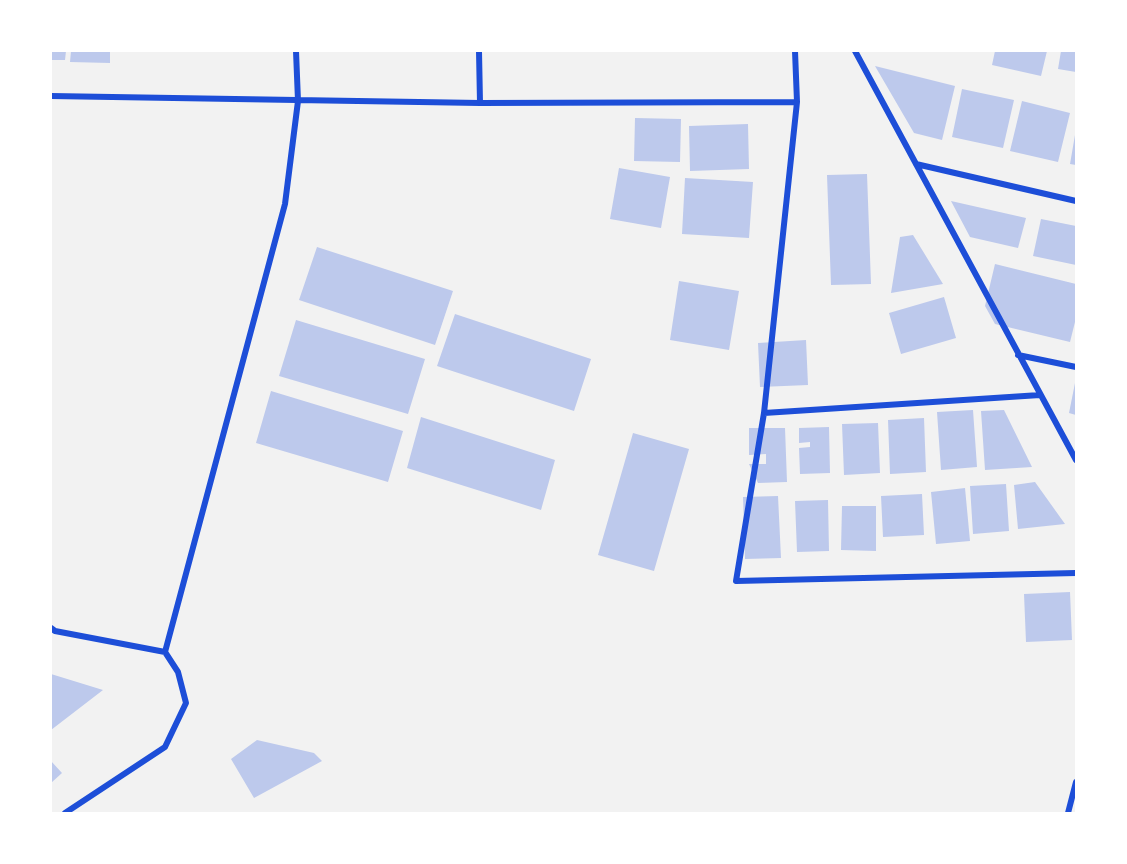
<!DOCTYPE html>
<html>
<head>
<meta charset="utf-8">
<style>
	body { margin:0 }
	#map { position:relative; width:1127px; height:864px; overflow:hidden; background:#f2f2f2; font-family:Mulish,sans-serif }
	canvas { display:block }
	.frame { position:absolute; inset:0; border:52px solid #fff; pointer-events:none }
</style>
</head>
<body>
<div id="map">
<canvas width="1127" height="864"></canvas>
<div class="frame"></div>
</div>
<script>
const ctx = document.querySelector('canvas').getContext('2d');
ctx.lineJoin = 'round';
function fillPath(path, color) {
  ctx.fillStyle = color;
  ctx.fill(path, 'evenodd');
}
function strokePath(path, color, width, dash) {
  ctx.strokeStyle = color;
  ctx.lineWidth = width;
  ctx.lineCap = dash ? 'butt' : 'round';
  ctx.setLineDash(dash || []);
  ctx.stroke(path);
}
const building = new Path2D(`
	M 51,51 L 66,51 L 65,60 L 51,60 Z
	M 71,51 L 110,51 L 110,63 L 70,62 Z
	M 995,51 L 1047,51 L 1041,76 L 992,65 Z
	M 1061,51 L 1076,51 L 1076,72 L 1058,69 Z
	M 875,66 L 955,86 L 942,140 L 914,133 Z
	M 962,89 L 1014,100 L 1003,148 L 952,137 Z
	M 1022,101 L 1070,113 L 1058,162 L 1010,151 Z
	M 635,118 L 681,119 L 680,162 L 634,161 Z
	M 748,124 L 749,169 L 690,171 L 689,126 Z
	M 1075,135 L 1076,135 L 1076,165 L 1070,164 Z
	M 619,168 L 670,177 L 661,228 L 610,219 Z
	M 867,174 L 871,284 L 831,285 L 827,175 Z
	M 685,178 L 753,182 L 749,238 L 682,234 Z
	M 951,201 L 1026,218 L 1018,248 L 970,237 Z
	M 1041,219 L 1076,226 L 1076,265 L 1033,256 Z
	M 913,235 L 943,284 L 891,293 L 900,237 Z
	M 317,247 L 453,291 L 435,345 L 299,300 Z
	M 995,264 L 1076,284 L 1076,318 L 1070,342 L 995,324 L 985,306 Z
	M 679,281 L 739,291 L 729,350 L 670,340 Z
	M 944,297 L 956,338 L 901,354 L 889,313 Z
	M 455,314 L 591,359 L 574,411 L 437,366 Z
	M 296,320 L 425,359 L 408,414 L 279,376 Z
	M 806,340 L 808,385 L 760,387 L 758,343 Z
	M 1075,383 L 1076,383 L 1076,415 L 1069,413 Z
	M 271,391 L 403,431 L 388,482 L 256,443 Z
	M 973,410 L 977,467 L 941,470 L 937,412 Z
	M 1004,410 L 1032,467 L 985,470 L 981,411 Z
	M 421,417 L 555,460 L 541,510 L 407,468 Z
	M 924,418 L 926,472 L 890,474 L 888,420 Z
	M 878,423 L 880,473 L 844,475 L 842,424 Z
	M 829,427 L 830,473 L 800,474 L 799,448 L 810,447 L 810,442 L 799,443 L 799,428 Z
	M 749,428 L 785,428 L 787,482 L 758,483 L 749,464 L 766,464 L 766,454 L 749,455 Z
	M 633,433 L 689,449 L 654,571 L 598,555 Z
	M 1035,482 L 1065,524 L 1018,529 L 1014,485 Z
	M 1006,484 L 1009,531 L 973,534 L 970,486 Z
	M 965,488 L 970,541 L 936,544 L 931,492 Z
	M 922,494 L 924,535 L 883,537 L 881,496 Z
	M 778,496 L 781,558 L 745,559 L 743,497 Z
	M 828,500 L 829,551 L 797,552 L 795,501 Z
	M 842,506 L 876,506 L 876,551 L 841,550 Z
	M 1070,592 L 1072,640 L 1026,642 L 1024,594 Z
	M 51,674 L 103,690 L 51,730 Z
	M 257,740 L 314,753 L 322,761 L 254,798 L 231,759 Z
	M 51,761 L 62,773 L 51,783 Z`);
const minor = new Path2D(`
	M 479,51 L 480,103
	M 795,51 L 797,102 L 764,413 L 736,581 L 1076,573
	M 855,51 L 1076,460
	M 51,96 L 480,103 L 797,102
	M 916,164 L 1076,201
	M 1018,355 L 1076,367
	M 764,413 L 1040,395
	M 51,628 L 55,631 L 165,652 L 178,672 L 186,703 L 165,747 L 65,813
	M 165,652 L 285,204 L 298,101 L 296,51
	M 1068,813 L 1076,782`);
fillPath(building, '#bdc9ec');
strokePath(minor, '#1d4ed8', 6);
</script>
</body>
</html>
